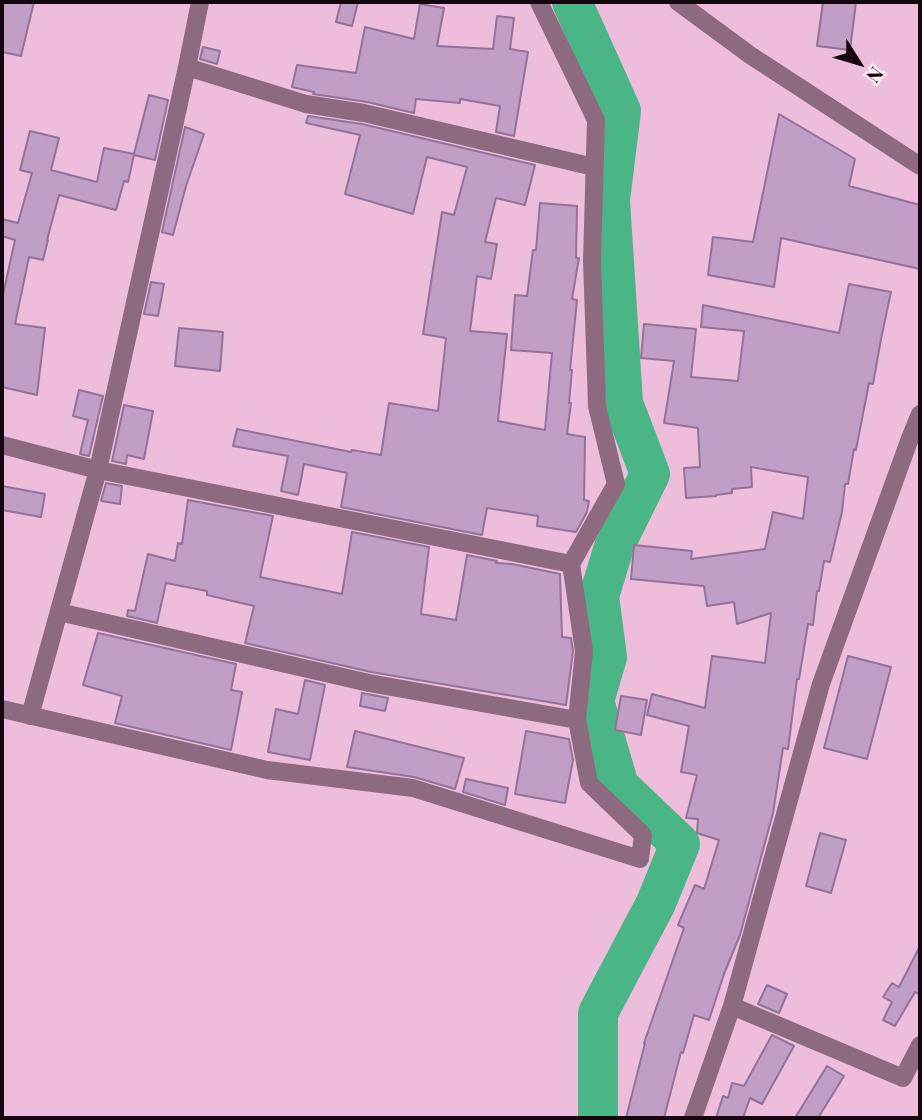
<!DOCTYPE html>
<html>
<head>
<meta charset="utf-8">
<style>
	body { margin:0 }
	#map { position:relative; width:922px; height:1120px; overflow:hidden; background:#eebddb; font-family:"Playfair Display",serif }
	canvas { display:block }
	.frame { position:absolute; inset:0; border:4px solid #160610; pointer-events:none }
	.north { position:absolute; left:824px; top:28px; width:70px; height:70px; -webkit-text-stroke:5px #fde8f4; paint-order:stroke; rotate:127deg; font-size:19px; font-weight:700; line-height:28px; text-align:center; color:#160610 }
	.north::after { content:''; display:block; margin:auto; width:24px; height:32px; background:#160610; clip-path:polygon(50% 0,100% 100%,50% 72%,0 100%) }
</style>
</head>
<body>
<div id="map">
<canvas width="922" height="1120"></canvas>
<div class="frame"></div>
<div class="north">N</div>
</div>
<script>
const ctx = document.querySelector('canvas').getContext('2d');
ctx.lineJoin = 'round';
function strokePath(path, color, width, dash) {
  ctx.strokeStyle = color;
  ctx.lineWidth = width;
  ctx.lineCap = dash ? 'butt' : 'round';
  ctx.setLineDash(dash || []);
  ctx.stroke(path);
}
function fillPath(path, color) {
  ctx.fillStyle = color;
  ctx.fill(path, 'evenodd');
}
const river = new Path2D(`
	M 572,2 L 621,111 L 610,200 L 623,403 L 650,474 L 614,547 L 599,596 L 607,657 L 594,701 L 619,786 L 680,844 L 656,903 L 598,1013 L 598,1118`);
const building = new Path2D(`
	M 2,2 L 34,2 L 21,56 L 2,52 Z
	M 341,2 L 358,2 L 352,26 L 336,22 Z
	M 823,2 L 856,2 L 850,50 L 817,46 Z
	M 420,4 L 444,8 L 437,46 L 493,49 L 497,16 L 514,18 L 510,49 L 528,52 L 514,136 L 496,132 L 500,106 L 460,99 L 460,103 L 416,99 L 414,113 L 367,102 L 313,94 L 314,92 L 292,87 L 297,65 L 356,73 L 365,27 L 414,39 Z
	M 203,47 L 220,51 L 217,64 L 200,59 Z
	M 149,95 L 168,100 L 155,160 L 134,155 L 128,182 L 124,181 L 116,210 L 59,195 L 47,240 L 48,240 L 43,260 L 29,257 L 15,324 L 45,328 L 37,395 L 2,387 L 2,299 L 15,240 L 2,236 L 2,219 L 18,223 L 32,173 L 20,170 L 30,131 L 59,138 L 51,170 L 97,182 L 104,148 L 134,154 Z
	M 779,114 L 855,159 L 849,186 L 920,205 L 920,269 L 781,238 L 774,287 L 708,275 L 713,237 L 753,242 Z
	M 308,116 L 362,124 L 535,165 L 525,205 L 496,198 L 485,242 L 497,244 L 491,279 L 477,276 L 470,331 L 507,334 L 498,421 L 545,430 L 552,353 L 511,350 L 515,295 L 527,296 L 533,250 L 536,250 L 540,203 L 577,206 L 576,258 L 579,258 L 572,299 L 577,300 L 570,370 L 572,370 L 569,403 L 571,403 L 567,434 L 585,437 L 584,500 L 589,501 L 587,512 L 576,532 L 537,526 L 538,516 L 487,508 L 482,535 L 341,507 L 347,473 L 304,464 L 298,495 L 281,491 L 288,456 L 233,446 L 237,429 L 351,452 L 352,450 L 381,455 L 389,403 L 438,411 L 446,338 L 423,334 L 442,212 L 454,215 L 467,167 L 427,157 L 413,214 L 345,194 L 360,135 L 306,123 Z
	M 185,127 L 204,134 L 186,186 L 173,235 L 162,232 Z
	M 151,282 L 164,284 L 158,316 L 144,314 Z
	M 849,284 L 891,292 L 881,339 L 873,384 L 869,383 L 856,450 L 854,449 L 848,484 L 845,484 L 842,512 L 830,562 L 824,561 L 819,591 L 817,591 L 813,625 L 808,624 L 799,679 L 797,679 L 788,749 L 783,748 L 773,813 L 767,835 L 740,935 L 724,974 L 709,1020 L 694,1015 L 683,1053 L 681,1052 L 664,1118 L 626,1118 L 645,1043 L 644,1043 L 684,928 L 678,925 L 695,885 L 704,889 L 719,840 L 697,833 L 698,819 L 686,818 L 697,775 L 681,772 L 689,726 L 647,715 L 652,694 L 705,708 L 712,656 L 765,663 L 771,613 L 737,624 L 734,602 L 707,606 L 704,586 L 631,579 L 634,545 L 692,551 L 691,559 L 765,549 L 773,512 L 803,519 L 808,477 L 751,467 L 752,487 L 732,489 L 732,493 L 716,495 L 716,496 L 686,498 L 684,468 L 700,467 L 698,428 L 664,423 L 674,361 L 641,358 L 644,324 L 696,329 L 691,377 L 738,381 L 744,331 L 701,327 L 703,305 L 839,333 Z
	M 179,328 L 223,332 L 220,371 L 175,366 Z
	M 79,390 L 103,396 L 89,456 L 80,454 L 88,420 L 73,416 Z
	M 124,405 L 153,411 L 144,459 L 127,455 L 126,464 L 112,461 Z
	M 106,483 L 122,486 L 120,504 L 101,501 Z
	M 2,486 L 45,494 L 41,517 L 2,510 Z
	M 188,500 L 273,516 L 260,577 L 342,594 L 352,532 L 429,547 L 421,614 L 456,620 L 467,555 L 497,561 L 496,563 L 512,564 L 560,574 L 562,637 L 571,638 L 573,651 L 566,705 L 371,672 L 245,643 L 254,606 L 207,595 L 207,591 L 166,583 L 157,623 L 127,616 L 128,610 L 135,611 L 148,554 L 175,561 L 178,543 L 182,544 Z
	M 98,633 L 236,664 L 231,690 L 242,692 L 231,750 L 115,723 L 122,696 L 83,685 Z
	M 848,656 L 891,667 L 867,759 L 824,748 Z
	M 305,680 L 325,685 L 310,760 L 268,752 L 276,709 L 298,714 Z
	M 362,693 L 388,698 L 385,711 L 360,706 Z
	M 621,696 L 647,700 L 641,735 L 615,730 Z
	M 355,731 L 464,758 L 455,789 L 414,777 L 347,767 Z
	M 526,731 L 569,739 L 573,760 L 565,803 L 515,794 Z
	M 466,779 L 508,788 L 505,805 L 463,792 Z
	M 820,833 L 846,840 L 831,893 L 806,886 Z
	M 920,946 L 920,995 L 915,992 L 895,1026 L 883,1020 L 892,1002 L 883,997 L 892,983 L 899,987 Z
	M 767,985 L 787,994 L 779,1013 L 758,1004 Z
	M 772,1035 L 794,1046 L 762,1104 L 750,1098 L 743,1118 L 716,1118 L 723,1096 L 728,1098 L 732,1083 L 744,1086 Z
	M 827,1066 L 844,1076 L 818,1118 L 795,1118 Z`);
const minor = new Path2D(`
	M 678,2 L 750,55 L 920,166
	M 187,67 L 306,104 L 364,113 L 594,167
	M 2,445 L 98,470 L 571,564
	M 59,612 L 369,683 L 577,720
	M 2,709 L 267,770 L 413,788 L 640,859 L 643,835 L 589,783 L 577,720 L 584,651 L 571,564 L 616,484 L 597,406 L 592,261 L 596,120 L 539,2
	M 30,716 L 98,470 L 187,67 L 200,2
	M 732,1006 L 903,1078 L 920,1045
	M 693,1118 L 732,1006 L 821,684 L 909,441 L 920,414`);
strokePath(river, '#4ab686', 40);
fillPath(building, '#c09ec6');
strokePath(building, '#937299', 2);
strokePath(minor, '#8d6a80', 18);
</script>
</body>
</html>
